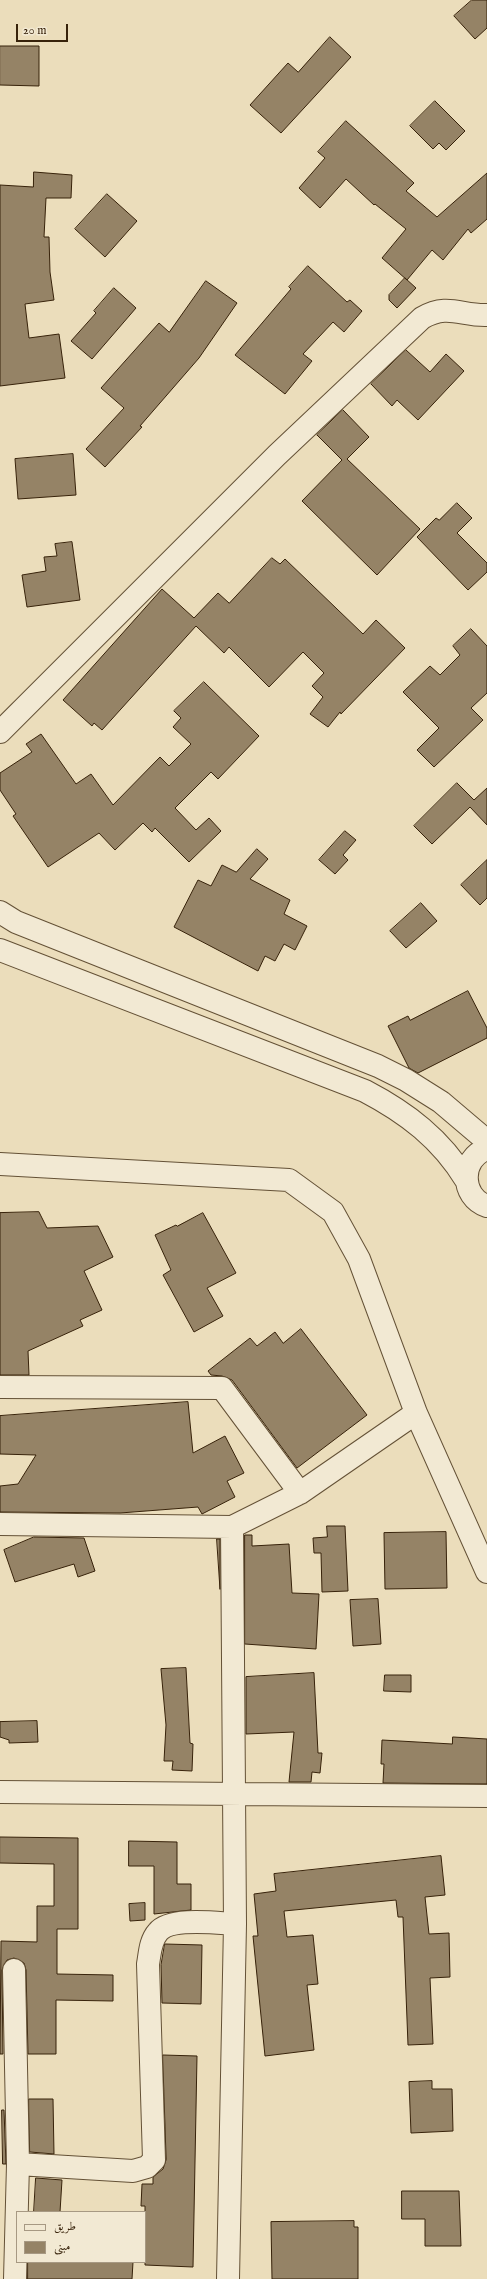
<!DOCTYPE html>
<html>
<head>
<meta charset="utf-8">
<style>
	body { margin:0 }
	#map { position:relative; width:487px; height:2279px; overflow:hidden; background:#ebddbb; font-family:"IM FELL English",Amiri,serif }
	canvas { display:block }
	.legend { position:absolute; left:16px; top:2211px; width:130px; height:52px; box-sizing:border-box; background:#f2e9d3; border:1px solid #a79983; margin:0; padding:5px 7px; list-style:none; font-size:12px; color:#37220a }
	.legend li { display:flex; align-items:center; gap:8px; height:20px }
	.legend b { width:20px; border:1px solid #a79983 }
	.scale { position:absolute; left:16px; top:24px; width:52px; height:18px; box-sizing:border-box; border:2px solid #37220a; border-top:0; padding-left:5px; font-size:12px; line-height:14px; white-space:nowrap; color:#37220a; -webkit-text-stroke:3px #f2e9d3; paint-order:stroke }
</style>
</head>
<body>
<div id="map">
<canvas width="487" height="2279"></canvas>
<ul class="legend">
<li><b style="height:5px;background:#f2e9d3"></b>طريق</li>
<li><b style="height:11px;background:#958366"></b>مبنى</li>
</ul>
<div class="scale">20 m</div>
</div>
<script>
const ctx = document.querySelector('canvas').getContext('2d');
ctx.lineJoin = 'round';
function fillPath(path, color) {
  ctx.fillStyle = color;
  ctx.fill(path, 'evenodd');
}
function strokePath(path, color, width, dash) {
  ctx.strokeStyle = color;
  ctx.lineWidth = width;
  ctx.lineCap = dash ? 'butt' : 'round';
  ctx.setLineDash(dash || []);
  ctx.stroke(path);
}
const building = new Path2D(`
	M 472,0 L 487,0 L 487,28 L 475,39 L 454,16 Z
	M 330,37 L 351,57 L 281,133 L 250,105 L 288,63 L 298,72 Z
	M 0,46 L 39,46 L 39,86 L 0,85 Z
	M 435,101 L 465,131 L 446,150 L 439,143 L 433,149 L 410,126 Z
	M 346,121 L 414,183 L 406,191 L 437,217 L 487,173 L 487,219 L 471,233 L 468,229 L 443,260 L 432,250 L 407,280 L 382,258 L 406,229 L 375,204 L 374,205 L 346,179 L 320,208 L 299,188 L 325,158 L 318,152 Z
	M 34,172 L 72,175 L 71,198 L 46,198 L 44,237 L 49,237 L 50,272 L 54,300 L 25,304 L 29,338 L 59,334 L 65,378 L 0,386 L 0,185 L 33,187 Z
	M 107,194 L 137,221 L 105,257 L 75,229 Z
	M 308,266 L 347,302 L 350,300 L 362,311 L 344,332 L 333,322 L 303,354 L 312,361 L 285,394 L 235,355 L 291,289 L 289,287 Z
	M 405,278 L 416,288 L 397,308 L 389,300 L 389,295 Z
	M 206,281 L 237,303 L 199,358 L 140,426 L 142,427 L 105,467 L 86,449 L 124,408 L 101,388 L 159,323 L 169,332 Z
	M 114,288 L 136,308 L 92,359 L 71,341 L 96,313 L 94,311 Z
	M 406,350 L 430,372 L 446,354 L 464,371 L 418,420 L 397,400 L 392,406 L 371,384 Z
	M 343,410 L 369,437 L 347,459 L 420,529 L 377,575 L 302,501 L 342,460 L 317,435 Z
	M 73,454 L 76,495 L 18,499 L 15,459 Z
	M 457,503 L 472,518 L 457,533 L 487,563 L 487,572 L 468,590 L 417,537 L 436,518 L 439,520 Z
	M 72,542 L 80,600 L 27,607 L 22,575 L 46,571 L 44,557 L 57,556 L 55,544 Z
	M 272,558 L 280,564 L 285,559 L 363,634 L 376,620 L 405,648 L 341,714 L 340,712 L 328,727 L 310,714 L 323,697 L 312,686 L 324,673 L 303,652 L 269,687 L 229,647 L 224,653 L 196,626 L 102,730 L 94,723 L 92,726 L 63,700 L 162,589 L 194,618 L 218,593 L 229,603 Z
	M 471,629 L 487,646 L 487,693 L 471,708 L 483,720 L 434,767 L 417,750 L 439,728 L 403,692 L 430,666 L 440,675 L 460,655 L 453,646 Z
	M 204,682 L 259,736 L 218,779 L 211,772 L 175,808 L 196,830 L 209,818 L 221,831 L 189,862 L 155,828 L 152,832 L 143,823 L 115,850 L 99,833 L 48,867 L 13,816 L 16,814 L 0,790 L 0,773 L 32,752 L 26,744 L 41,734 L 76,784 L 91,774 L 113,805 L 160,757 L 169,766 L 191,744 L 173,727 L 181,718 L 174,711 Z
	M 457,783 L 474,800 L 487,788 L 487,825 L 470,807 L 432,844 L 414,826 Z
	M 345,831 L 356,840 L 343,855 L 348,860 L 335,874 L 319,860 Z
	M 257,849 L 268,859 L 250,879 L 290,900 L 284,914 L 307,926 L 295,950 L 284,944 L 275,961 L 265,956 L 258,971 L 174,927 L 198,880 L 211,886 L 222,865 L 236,872 Z
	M 487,860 L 487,898 L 480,905 L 461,885 Z
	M 421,903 L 437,921 L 406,948 L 390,931 Z
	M 468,991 L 487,1028 L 487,1038 L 418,1073 L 409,1068 L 388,1026 L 408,1016 L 410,1020 Z
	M 39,1212 L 47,1228 L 98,1226 L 113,1257 L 84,1271 L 102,1310 L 80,1320 L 83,1326 L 28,1351 L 29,1375 L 0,1375 L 0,1213 Z
	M 203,1213 L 236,1273 L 207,1288 L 223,1316 L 194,1332 L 163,1275 L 171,1270 L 155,1235 L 176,1225 L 177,1226 Z
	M 301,1329 L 367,1415 L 297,1468 L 232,1380 L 222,1376 L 211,1375 L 208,1371 L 250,1338 L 257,1346 L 275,1332 L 283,1343 Z
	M 188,1402 L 193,1453 L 225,1436 L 244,1473 L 227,1481 L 235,1497 L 202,1514 L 198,1507 L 120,1513 L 0,1512 L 0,1486 L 18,1484 L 36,1455 L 0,1454 L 0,1416 Z
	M 327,1526 L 345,1526 L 348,1591 L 322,1592 L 321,1553 L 314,1553 L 313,1538 L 327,1537 Z
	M 446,1532 L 447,1588 L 385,1589 L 384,1533 Z
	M 245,1535 L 252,1535 L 252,1546 L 289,1544 L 292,1593 L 319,1594 L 316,1649 L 245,1644 Z
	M 34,1537 L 84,1538 L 95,1571 L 78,1577 L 74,1564 L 15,1582 L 4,1550 Z
	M 217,1539 L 220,1539 L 220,1589 Z
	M 378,1599 L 381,1644 L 353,1646 L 350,1600 Z
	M 186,1668 L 190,1743 L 193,1744 L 192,1771 L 172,1770 L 173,1761 L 164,1761 L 166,1725 L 161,1669 Z
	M 314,1673 L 318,1753 L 322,1753 L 320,1773 L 312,1772 L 311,1782 L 289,1782 L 294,1732 L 246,1734 L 246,1677 Z
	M 385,1675 L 411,1675 L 411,1692 L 384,1691 Z
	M 37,1721 L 38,1742 L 9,1743 L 9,1740 L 0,1737 L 0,1722 Z
	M 453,1737 L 487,1739 L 487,1784 L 383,1783 L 384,1764 L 381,1764 L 382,1740 L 452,1744 Z
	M 0,1837 L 78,1838 L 78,1929 L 57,1929 L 57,1974 L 113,1975 L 113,2001 L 56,2000 L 56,2054 L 28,2054 L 26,1970 L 24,1963 L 14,1958 L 7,1960 L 2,1970 L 3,2054 L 0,2054 L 1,1941 L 37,1942 L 37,1906 L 54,1906 L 54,1864 L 0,1863 Z
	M 129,1841 L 177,1842 L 177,1884 L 191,1884 L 191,1910 L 154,1914 L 154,1866 L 129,1866 Z
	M 441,1856 L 445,1895 L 425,1897 L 429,1934 L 449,1933 L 450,1977 L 430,1978 L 433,2044 L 408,2045 L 403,1917 L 398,1917 L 396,1900 L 284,1911 L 287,1937 L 313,1935 L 318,1984 L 307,1985 L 314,2050 L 265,2056 L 253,1936 L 258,1936 L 254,1894 L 276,1891 L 274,1874 Z
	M 145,1903 L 145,1920 L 130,1921 L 129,1904 Z
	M 165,1944 L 202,1945 L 201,2004 L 162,2003 L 161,1965 Z
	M 163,2055 L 197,2056 L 193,2267 L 145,2265 L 145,2206 L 141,2206 L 142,2184 L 153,2184 L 153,2177 L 163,2169 L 166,2160 Z
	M 432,2081 L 432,2089 L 452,2089 L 453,2131 L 411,2133 L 409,2082 Z
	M 29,2099 L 53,2099 L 54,2154 L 30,2152 Z
	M 2,2110 L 4,2110 L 6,2164 L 3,2164 Z
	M 36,2178 L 62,2180 L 60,2212 L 34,2212 Z
	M 402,2191 L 459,2191 L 461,2246 L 425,2246 L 425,2219 L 402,2219 Z
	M 354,2221 L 354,2227 L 358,2227 L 358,2279 L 272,2279 L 271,2222 Z
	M 28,2262 L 133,2262 L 132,2279 L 28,2279 Z`);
const minor = new Path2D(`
	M 0,732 L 277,455 L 422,318 C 448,303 461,316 487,315
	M 0,912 L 16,922 L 378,1066 L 406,1080 L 441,1102 L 487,1141
	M 0,950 L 365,1091 C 407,1113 441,1139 466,1180
	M 487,1149 C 460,1158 460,1197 487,1206
	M 0,1164 L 289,1180 L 333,1212 L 359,1259 L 416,1413 L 487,1572
	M 0,1387 L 222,1388 L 300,1493
	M 0,1524 L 232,1527 L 300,1493 L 416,1413
	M 0,1792 L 487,1796
	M 14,1970 L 18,2164 L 15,2279
	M 18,2164 L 133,2171 L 147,2167 L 154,2160 L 148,1964 C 150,1953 150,1941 158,1932 C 170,1917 216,1923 235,1924
	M 228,2279 L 235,1924 L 232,1527`);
fillPath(building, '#958366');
strokePath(building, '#37220a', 1);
strokePath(minor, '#645136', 24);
strokePath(minor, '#f2e9d3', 22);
</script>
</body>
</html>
